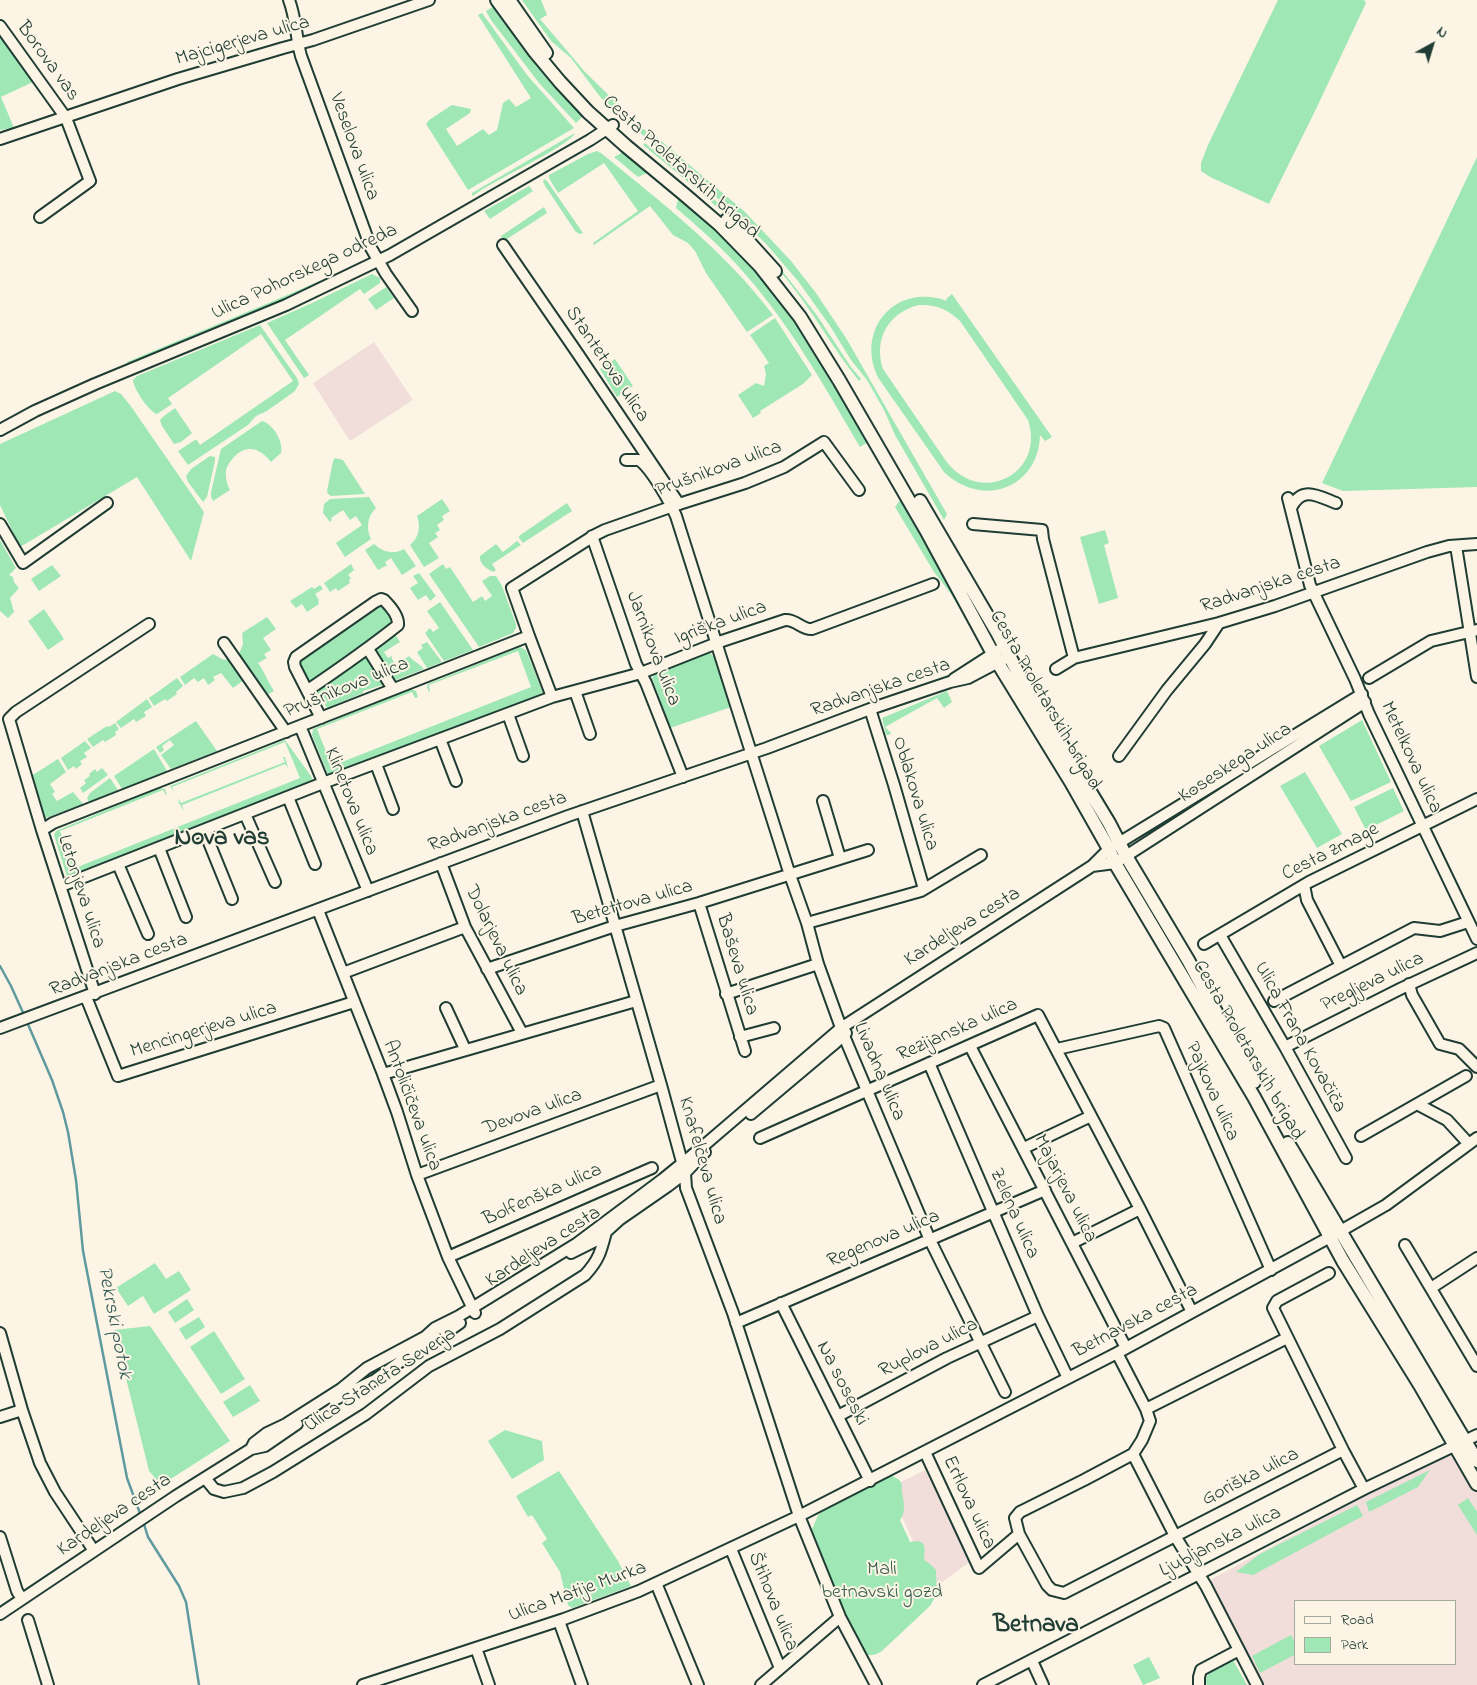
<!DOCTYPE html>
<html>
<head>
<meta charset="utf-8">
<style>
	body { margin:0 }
	#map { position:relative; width:1477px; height:1685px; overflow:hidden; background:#fcf5e5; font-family:"Indie Flower",sans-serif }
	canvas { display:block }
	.legend { position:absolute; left:1294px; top:1600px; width:162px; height:65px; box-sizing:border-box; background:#fcf5e5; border:1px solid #a4ab9e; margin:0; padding:6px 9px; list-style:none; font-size:15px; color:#1f3d34 }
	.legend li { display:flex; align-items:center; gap:10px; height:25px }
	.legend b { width:25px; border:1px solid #a4ab9e }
	.north { position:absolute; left:1407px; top:20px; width:50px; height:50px; -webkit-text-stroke:4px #fcf5e5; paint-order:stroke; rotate:39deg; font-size:14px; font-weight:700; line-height:20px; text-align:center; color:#1f3d34 }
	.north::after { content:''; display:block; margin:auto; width:18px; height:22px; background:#1f3d34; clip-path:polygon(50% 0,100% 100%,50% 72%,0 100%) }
</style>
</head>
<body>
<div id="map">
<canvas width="1477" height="1685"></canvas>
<ul class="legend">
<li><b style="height:6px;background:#fcf5e5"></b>Road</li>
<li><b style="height:14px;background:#9fe7b5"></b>Park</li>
</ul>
<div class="north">N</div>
</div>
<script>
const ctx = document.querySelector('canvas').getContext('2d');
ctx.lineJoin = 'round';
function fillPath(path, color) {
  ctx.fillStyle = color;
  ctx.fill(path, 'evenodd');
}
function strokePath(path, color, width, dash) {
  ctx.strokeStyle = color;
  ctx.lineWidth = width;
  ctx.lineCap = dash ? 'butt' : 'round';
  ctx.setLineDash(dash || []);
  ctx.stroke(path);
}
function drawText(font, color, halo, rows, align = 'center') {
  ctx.font = font + ' "Indie Flower",sans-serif';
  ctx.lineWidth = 4;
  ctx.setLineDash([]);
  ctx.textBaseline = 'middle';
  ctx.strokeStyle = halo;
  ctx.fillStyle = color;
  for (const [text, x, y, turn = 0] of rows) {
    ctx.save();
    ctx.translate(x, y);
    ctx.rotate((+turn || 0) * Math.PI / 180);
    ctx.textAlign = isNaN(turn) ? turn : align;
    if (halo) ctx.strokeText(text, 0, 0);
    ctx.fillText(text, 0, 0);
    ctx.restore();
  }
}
const built = new Path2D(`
	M 374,342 L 413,400 L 350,441 L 313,383 Z
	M 1452,1449 L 1477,1491 L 1477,1685 L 1260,1685 L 1206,1582 ZM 1296,1601 L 1456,1601 L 1456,1664 L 1296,1664 Z
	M 925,1470 L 941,1503 L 944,1502 L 971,1561 L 934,1588 L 889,1488 Z`);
const green = new Path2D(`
	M 522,0 L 541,0 L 547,15 L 540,19 L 585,72 L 632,118 L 629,122 L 601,98 L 571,58 L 551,41 Z
	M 1278,0 L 1364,0 L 1366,3 L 1316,109 L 1269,204 L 1210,177 L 1201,171 L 1201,163 L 1208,145 Z
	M 496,5 L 584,115 L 576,123 L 539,83 L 491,20 L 486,11 Z
	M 482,13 L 527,75 L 574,128 L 468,190 L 426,124 L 429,120 L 452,105 L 471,109 L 470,113 L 446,129 L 457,146 L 483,129 L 489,135 L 497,130 L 503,103 L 509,99 L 516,107 L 531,98 L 478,15 Z
	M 0,37 L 33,82 L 1,97 L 14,128 L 0,130 Z
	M 641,128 L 653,134 L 745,212 L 791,261 L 816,293 L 846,338 L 947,514 L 944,520 L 895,435 L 885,412 L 867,380 L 851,360 L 830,326 L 798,281 L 767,245 L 735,213 L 638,131 Z
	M 575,133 C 570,146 490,182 473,196 L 472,195 L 472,193 Z
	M 645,143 L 716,201 L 769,254 L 816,314 L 851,367 L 861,379 L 859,381 C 833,349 814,313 788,281 C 746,229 695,187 643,145 Z
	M 597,151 L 601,153 C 662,203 725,251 773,315 L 747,332 L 706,273 L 695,251 L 688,243 L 673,235 L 650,206 L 594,245 L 593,243 L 638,211 L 604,163 L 558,193 L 549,178 L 549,175 L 588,154 Z
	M 625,151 L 633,158 L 647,173 L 638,177 L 614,157 Z
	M 1477,157 L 1477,487 L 1343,491 L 1322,483 Z
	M 544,179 L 547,181 L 583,233 L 579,234 L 575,231 L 546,187 L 543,182 Z
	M 529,186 L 533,191 L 490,219 L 484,211 Z
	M 678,199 L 698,211 L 734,244 L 793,314 L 870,441 L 860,447 C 823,384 787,319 737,265 C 718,244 697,226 676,208 Z
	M 544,207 L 547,213 L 504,241 L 501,236 Z
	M 361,263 L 362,264 L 281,302 L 128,365 L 127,362 L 271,302 Z
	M 372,274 L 380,278 L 380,283 L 364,294 L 360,289 L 285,340 L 309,375 L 304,378 L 267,323 L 312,303 Z
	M 386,287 L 394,298 L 376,310 L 368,299 Z
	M 952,294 L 1052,437 L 1045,441 L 1040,435 C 1039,488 982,509 944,472 L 879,379 C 854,331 895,282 947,301 L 946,299 ZM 919,305 C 935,304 948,309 960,321 L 1028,420 C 1046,474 980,507 946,461 L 883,369 C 873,339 889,312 919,305 Z
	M 775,318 L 812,375 L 803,384 L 760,411 L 761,413 L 753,418 L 738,395 L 756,383 L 764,386 L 766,374 L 764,366 L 769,363 L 750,335 Z
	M 260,325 L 297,378 L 299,384 L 295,391 L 267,411 L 256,416 L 248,425 L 188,465 L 178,451 L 195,440 L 197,440 L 200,445 L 293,381 L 261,334 L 168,398 L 172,404 L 157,414 C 149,412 133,388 133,380 L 137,376 Z
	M 615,359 L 633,386 L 617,397 L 600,369 Z
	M 115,391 L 121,394 L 130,405 L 204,512 L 191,561 L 137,477 L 20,547 L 0,505 L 0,444 Z
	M 175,408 L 192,433 L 181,442 L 174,444 L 162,426 L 160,420 L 164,416 Z
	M 262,421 C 273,424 284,442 281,453 L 271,462 C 260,448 247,444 234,457 C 231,461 227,465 226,471 C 225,477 227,484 230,490 L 213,501 L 211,497 L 211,492 L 221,449 Z
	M 210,456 L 215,457 L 215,461 L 207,497 L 203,502 L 188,482 L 186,476 L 191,469 Z
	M 335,458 L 343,460 L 365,494 L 331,496 L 328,494 L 327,491 L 333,461 Z
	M 369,497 L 376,508 C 367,516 366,529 371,539 L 345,557 L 336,543 L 362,525 L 356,516 L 350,520 L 343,510 L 331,518 L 332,520 L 330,522 L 323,513 L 324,504 L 330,499 Z
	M 442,499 L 450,511 L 442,516 L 444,520 L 437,525 L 440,530 L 435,533 L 438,537 L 429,543 L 439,558 L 424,567 L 410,545 C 419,537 421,528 417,516 Z
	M 900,500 L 911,512 L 978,639 L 951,594 L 934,572 L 895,507 Z
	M 567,503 L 572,511 L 523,543 L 519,538 L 519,536 Z
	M 1105,530 L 1109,543 L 1104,545 L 1118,598 L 1099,604 L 1080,537 Z
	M 0,540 L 16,568 L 9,575 L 13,577 L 14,582 L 19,588 L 10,598 L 14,612 L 8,618 L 0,611 Z
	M 517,541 L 521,545 L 492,564 L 496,570 L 493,572 C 487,569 479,564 480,556 L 496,544 L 503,552 Z
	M 374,544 C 383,552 393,555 404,549 L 416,566 L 402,575 L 391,558 L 385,562 L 387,566 L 385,566 L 378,570 L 365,550 Z
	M 351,564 L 354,570 L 348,575 L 351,578 L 349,580 L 350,583 L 338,591 L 336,588 L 330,592 L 324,583 Z
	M 443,564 L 446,569 L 450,567 L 473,602 L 482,596 L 485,601 L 492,596 L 482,581 L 490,576 L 496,576 L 502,586 L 516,624 L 516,628 L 513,633 L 479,647 L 429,574 Z
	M 52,565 L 61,576 L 39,591 L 31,579 Z
	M 419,573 L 436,596 L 430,601 L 426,595 L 418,600 L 410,588 L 418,583 L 413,576 Z
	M 320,585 L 323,589 L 315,594 L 319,600 L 318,601 L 319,604 L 307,612 L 302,604 L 296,608 L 290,601 L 312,587 L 314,589 Z
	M 380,602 L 386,604 L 394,624 L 313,683 L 308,681 L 298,664 L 300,656 Z
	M 440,602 L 473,650 L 444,661 L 425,633 L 430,628 L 433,632 L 439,628 L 427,611 Z
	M 44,609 L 64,639 L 48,650 L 28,621 Z
	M 267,617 L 276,629 L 263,638 L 271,650 L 264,654 L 267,658 L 258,663 C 265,673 267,680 274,691 L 267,695 L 239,654 L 243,644 L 242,633 Z
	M 393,631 L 400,642 L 384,652 L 388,658 L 392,656 L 392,659 L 396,665 L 409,656 C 414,662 419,663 424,669 L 391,682 L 373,654 L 375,645 Z
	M 427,642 L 442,662 L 427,668 L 417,652 L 423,648 L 421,645 Z
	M 520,647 L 526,650 L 544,696 L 329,777 L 312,735 L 313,729 L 411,689 L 416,691 L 418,697 L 415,698 L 412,692 L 317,729 L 332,766 L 531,687 L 518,651 L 429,685 L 430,692 L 429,692 L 427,687 L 428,684 Z
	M 710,653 L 714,657 L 731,707 L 670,728 L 652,678 L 656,673 Z
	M 213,654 L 224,660 L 230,659 L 244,680 L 233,688 L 221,673 L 213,677 L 215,680 L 208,685 L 204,678 L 198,682 L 194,678 L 185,685 L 180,677 Z
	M 365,655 L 368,657 L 386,684 L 363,691 L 363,693 L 327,708 L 314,688 Z
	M 177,678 L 183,686 L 176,692 L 177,694 L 167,701 L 165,699 L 154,706 L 149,698 Z
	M 947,691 L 952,702 L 944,708 L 937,698 L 885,727 L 891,733 L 889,735 L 886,735 L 882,718 Z
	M 147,699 L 152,707 L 144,712 L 146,716 L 136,722 L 134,719 L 121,728 L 116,722 Z
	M 1362,720 L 1391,782 L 1351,801 L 1319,746 Z
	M 196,721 L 217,751 L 171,769 L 161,755 L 174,745 L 170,740 L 162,746 L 164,750 L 160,753 L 156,747 Z
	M 115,723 L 119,729 L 115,732 L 116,735 L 105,742 L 103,740 L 93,747 L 87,739 L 107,726 L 109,727 Z
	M 285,740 L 311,776 L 314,782 L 68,880 L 54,835 L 56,831 L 159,788 L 165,789 L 167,795 L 166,795 L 163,790 L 60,831 L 75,868 L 300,778 L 285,742 L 172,787 L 174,792 L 170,786 Z
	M 85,741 L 91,748 L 84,753 L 87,757 L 80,761 L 82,764 L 76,769 L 74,766 L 68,770 L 61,758 Z
	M 154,749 L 167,771 L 122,789 L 114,776 Z
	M 283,757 L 285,757 L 288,768 L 285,764 L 182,805 L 184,811 L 179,803 L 178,798 L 181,803 L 285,762 Z
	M 58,759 L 66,772 L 50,784 L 55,792 L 52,794 L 57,801 L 73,792 L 83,804 L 43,819 L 28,778 Z
	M 102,768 L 108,775 L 83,793 L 80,788 L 86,783 L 84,780 L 90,776 L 89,774 L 95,769 L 97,772 Z
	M 1305,772 L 1342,834 L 1317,848 L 1280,786 Z
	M 110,778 L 118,790 L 89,802 L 87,798 L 90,793 Z
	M 1393,788 L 1404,811 L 1366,830 L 1354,807 Z
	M 155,1263 L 166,1279 L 179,1271 L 191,1290 L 154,1314 L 143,1296 L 128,1306 L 116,1288 Z
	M 187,1299 L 194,1310 L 175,1323 L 168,1312 Z
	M 199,1317 L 205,1327 L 186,1340 L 179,1329 Z
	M 150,1326 L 230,1441 L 169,1480 L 157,1480 L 149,1471 L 114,1330 Z
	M 214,1331 L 245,1379 L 221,1394 L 190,1347 Z
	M 250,1385 L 260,1401 L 233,1417 L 223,1402 Z
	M 505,1430 L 542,1441 L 544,1460 L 512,1479 L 488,1441 Z
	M 1430,1470 L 1418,1487 L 1369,1512 L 1366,1502 Z
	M 559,1471 L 618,1561 L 631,1586 L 572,1608 L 568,1605 L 560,1572 L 542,1543 L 547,1539 L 532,1515 L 528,1517 L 516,1496 Z
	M 893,1476 C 894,1477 899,1479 900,1481 C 903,1484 901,1489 902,1493 C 904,1503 906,1511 900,1520 L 910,1542 C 927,1539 925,1547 924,1560 L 930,1564 L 936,1570 L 937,1594 L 930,1606 L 882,1651 C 875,1655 872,1657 864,1653 L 844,1615 L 811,1532 L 818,1515 L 823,1511 L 881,1479 Z
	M 1468,1498 L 1477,1512 L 1477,1535 L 1458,1505 Z
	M 1357,1505 L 1363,1516 L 1253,1575 L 1236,1572 L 1260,1554 Z
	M 1291,1635 L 1296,1644 L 1296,1654 L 1260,1673 L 1252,1656 Z
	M 1149,1657 L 1160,1678 L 1143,1685 L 1133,1665 Z
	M 1233,1660 L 1247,1685 L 1207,1685 C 1201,1671 1224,1665 1233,1660 Z`);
const stream = new Path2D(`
	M 0,966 L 11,986 L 25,1017
	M 27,1022 L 52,1080 L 63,1112 L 68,1132 L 76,1180 L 83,1251 L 127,1478 L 141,1516
	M 143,1521 L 148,1537 L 179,1586 L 186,1602 L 199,1685`);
const minor = new Path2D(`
	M 289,0 C 296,18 296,38 301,56 L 371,248 L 386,274 L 412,311
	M 0,26 L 66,118 L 90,181 L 40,217
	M 0,139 L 178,79 L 283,48 L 313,40 L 429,0
	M 503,245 L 578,354 L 679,504
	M 0,430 L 35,411 L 95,384 L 286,305 L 390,255 L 590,140 L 613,125
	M 626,460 L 639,460 C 651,468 670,502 676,516 L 790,875 L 807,923 L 818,964 L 844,1036 L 930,1240 L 1005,1392
	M 1288,498 L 1310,585 L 1355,679 L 1369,714 L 1477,939
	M 1291,508 C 1302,485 1318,496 1336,503
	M 0,524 L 23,563 L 107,503
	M 973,524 L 1042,530 L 1043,539 L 1074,658
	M 592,536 L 636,664 L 646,683 L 683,777
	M 1456,546 L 1477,677
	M 529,636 L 552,697
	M 224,643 L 286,732
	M 368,649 L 393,689
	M 1056,669 L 1074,658 L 1219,623 L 1275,606 L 1427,552 L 1449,546 L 1477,544
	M 1369,678 L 1431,641 L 1477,630
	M 954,679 L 999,650
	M 308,690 C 339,669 369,648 398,625 C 399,616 390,606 384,600 L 381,599 L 375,602 L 296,657 L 294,662 L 295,667 L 321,718
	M 575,691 L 590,734
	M 870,709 L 894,785 L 924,889
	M 508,714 L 523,756
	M 300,726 L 368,891
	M 440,739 L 456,781
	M 1119,756 L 1167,690 L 1205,644 L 1219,623
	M 376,764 L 393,809
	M 288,797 L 315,864
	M 823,801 L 840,858
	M 582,811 L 661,1085 L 685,1173 L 686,1188 L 733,1313 L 799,1516 L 840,1617 L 876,1685
	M 245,814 L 275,882
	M 42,830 L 53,823 L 529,636 L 512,588 L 595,535 L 605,530 L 679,504 L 745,483 L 784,467 L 824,442 L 859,490
	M 204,830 L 232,899
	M 159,848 L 186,917
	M 441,863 L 465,927 L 522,1033
	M 118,864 L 148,934
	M 1092,866 L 1115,863 L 1126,856 L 1365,702
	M 1304,885 L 1307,900 L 1341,966
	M 61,886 L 323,783 L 552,697 L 641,673 L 722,641 L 785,620 C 796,619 802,630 812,629 L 933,584
	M 699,903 L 745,1051
	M 318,910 L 383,1074 L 397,1112 L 417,1175 L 448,1257 L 475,1313
	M 807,923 L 921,891 L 981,855
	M 1220,935 L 1285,1047 L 1346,1158
	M 1204,944 L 1309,882 L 1477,799
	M 487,969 L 615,926 L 699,903 L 868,850
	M 343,973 L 465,927
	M 1409,984 L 1412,995 L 1440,1044 L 1459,1049 L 1477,1067
	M 95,994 L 42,830 L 9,719 L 16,712 L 149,624
	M 726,994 L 818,964
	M 86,997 L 118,1076 L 354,1002
	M 1274,1001 L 1414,928 L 1440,931 L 1468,922
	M 446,1008 L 465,1049
	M 0,1028 L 568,816 L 767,748 L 870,709 L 950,682 L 968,678 L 1004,659
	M 740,1037 L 774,1028
	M 970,1046 L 1126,1348
	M 1285,1047 L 1402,988 L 1477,953
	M 1057,1049 L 1159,1026 L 1164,1028 L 1271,1270
	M 929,1063 L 1038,1316 L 1068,1378
	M 383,1074 L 636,1001
	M 1417,1104 L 1447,1120 L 1469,1144
	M 751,1114 L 833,1045 L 846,1033
	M 1361,1136 L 1466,1076
	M 760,1138 L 1038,1015 L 1140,1209 L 1192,1312
	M 1024,1148 L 1091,1116
	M 417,1175 L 661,1085
	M 1072,1243 L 1140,1209
	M 1405,1245 L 1477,1366
	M 571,1253 L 597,1240 L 619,1220 L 668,1186 L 685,1173 L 705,1152
	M 448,1257 L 652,1168
	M 1431,1288 L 1477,1258
	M 781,1303 L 870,1481
	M 736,1323 L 1045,1190
	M 0,1333 L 22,1410
	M 1117,1353 L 1146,1409
	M 334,1400 L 375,1380 L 408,1356 L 428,1342 L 440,1337 L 460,1323
	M 838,1416 L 947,1358 L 1038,1316
	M 0,1417 L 22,1410 L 40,1463 L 55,1492 L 94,1551
	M 251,1449 L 265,1446 L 297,1424
	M 1343,1450 L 1364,1489
	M 925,1452 L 979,1568 L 1019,1534 L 1015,1518 L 1020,1512 L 1084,1480 L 1133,1454 L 1142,1440 L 1150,1421 L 1146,1409 L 1287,1338
	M 1133,1454 L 1175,1536 L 1206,1586 L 1257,1685
	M 205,1478 L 214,1489 L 224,1492 L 243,1488 L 273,1472 L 366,1414 L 429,1366 L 500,1329 L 585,1275 C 599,1260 601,1251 606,1232
	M 1019,1534 L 1047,1585 L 1052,1590 L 1064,1593 L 1343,1450 L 1273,1308 L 1277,1301 L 1329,1273
	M 0,1537 L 17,1591 L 22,1599
	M 731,1549 L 780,1668
	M 656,1583 L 698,1685
	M 0,1614 L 176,1496 L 251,1449 L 254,1443 L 267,1433 L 286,1424 L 341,1389 L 367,1368 L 425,1337 L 435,1328 L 459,1316 L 576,1244 L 663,1179 L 701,1148 L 841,1028 L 1092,866 L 1109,849 L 1362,694
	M 28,1620 L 48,1685
	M 559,1621 L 582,1685
	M 476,1648 L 489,1685
	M 1032,1661 L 1043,1685
	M 363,1685 L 564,1619 L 639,1591 L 799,1516 L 1117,1353 L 1330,1237 L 1386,1205 L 1477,1138
	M 761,1685 L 840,1617
	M 983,1685 L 1364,1489 L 1477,1435
	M 1199,1685 L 1199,1677 L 1201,1670 L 1239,1650`);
const major = new Path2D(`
	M 497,0 L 535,52 L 560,82 L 588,112 L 626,146 L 685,195 L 720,225 L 760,266 L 800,317 L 839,380 L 926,530 L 998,663 L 1071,782 L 1109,849 L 1115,863 L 1254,1097 L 1343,1261 L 1420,1385 L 1477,1484
	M 509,0 L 546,53
	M 727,220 L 747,240 L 775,271
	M 920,501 L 998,634 L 1017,671 L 1109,823 L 1126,856 L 1188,960 L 1254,1082
	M 1288,1143 L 1477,1461`);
const streetNames = [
	["Majcigerjeva ulica",243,42,-16],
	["Borova vas",47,62,54],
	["Veselova ulica",353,147,70],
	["Cesta Proletarskih brigad",680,168,42],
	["Ulica Pohorskega odreda",305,273,-25],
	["Stantetova ulica",606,365,56],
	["Prušnikova ulica",719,470,-20],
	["Radvanjska cesta",1271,586,-18],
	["Igriška ulica",721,624,-20],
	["Jarnikova ulica",652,649,69],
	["Prušnikova ulica",347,689,-22],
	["Radvanjska cesta",881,689,-19],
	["Cesta Proletarskih brigad",1044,701,60],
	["Metelkova ulica",1410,758,65],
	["Koseskega ulica",1236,764,-33],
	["Oblakova ulica",914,794,73],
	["Klinetova ulica",350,802,68],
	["Radvanjska cesta",498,823,-20],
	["Cesta zmage",1331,853,-27],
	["Letonjeva ulica",80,892,72],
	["Betettova ulica",633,904,-16],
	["Kardeljeva cesta",963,928,-32],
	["Dolarjeva ulica",495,941,64],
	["Baševa ulica",736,965,73],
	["Radvanjska cesta",119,966,-21],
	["Pregljeva ulica",1373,983,-26],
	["Mencingerjeva ulica",204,1031,-17],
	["Rezijanska ulica",958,1031,-24],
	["Ulica Frana Kovačiča",1299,1038,61],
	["Cesta Proletarskih brigad",1247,1051,60],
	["Livadna ulica",878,1072,67],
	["Pajkova ulica",1211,1092,66],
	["Antoličičeva ulica",411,1106,70],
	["Devova ulica",533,1113,-20],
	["Knafelčeva ulica",701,1161,74],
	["Majarjeva ulica",1064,1189,63],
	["Bolfenška ulica",543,1196,-24],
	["Zelena ulica",1013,1214,66],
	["Regenova ulica",884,1240,-23],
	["Kardeljeva cesta",544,1248,-33],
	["Betnavska cesta",1136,1322,-28],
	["Ruplova ulica",929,1349,-27],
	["Ulica Staneta Severja",381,1381,-33],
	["Na soseski",841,1384,63],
	["Goriška ulica",1251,1478,-27],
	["Ertlova ulica",968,1503,65],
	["Kardeljeva cesta",115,1516,-34],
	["Ljubljanska ulica",1221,1543,-27],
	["Ulica Matije Murka",578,1593,-20],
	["Štihova ulica",772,1602,68]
];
const parkNames = [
	["Mali",882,1571],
	["betnavski gozd",882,1594]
];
const waterNames = [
	["Pekrski potok",113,1323,79]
];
const districtNames = [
	["Nova vas",222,840],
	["Betnava",1036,1627]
];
fillPath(built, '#f1ddda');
fillPath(green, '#9fe7b5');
strokePath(stream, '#5f9b9e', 2.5);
strokePath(minor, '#1f3d34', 14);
strokePath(major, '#1f3d34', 16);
strokePath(minor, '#fcf5e5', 10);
strokePath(major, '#fcf5e5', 12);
drawText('20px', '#1f3d34', '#fcf5e5', streetNames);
drawText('20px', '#395f4e', '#fcf5e5', parkNames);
drawText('italic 21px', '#345c57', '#fcf5e5', waterNames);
drawText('bold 25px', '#1f3d34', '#fcf5e5', districtNames);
</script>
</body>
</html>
